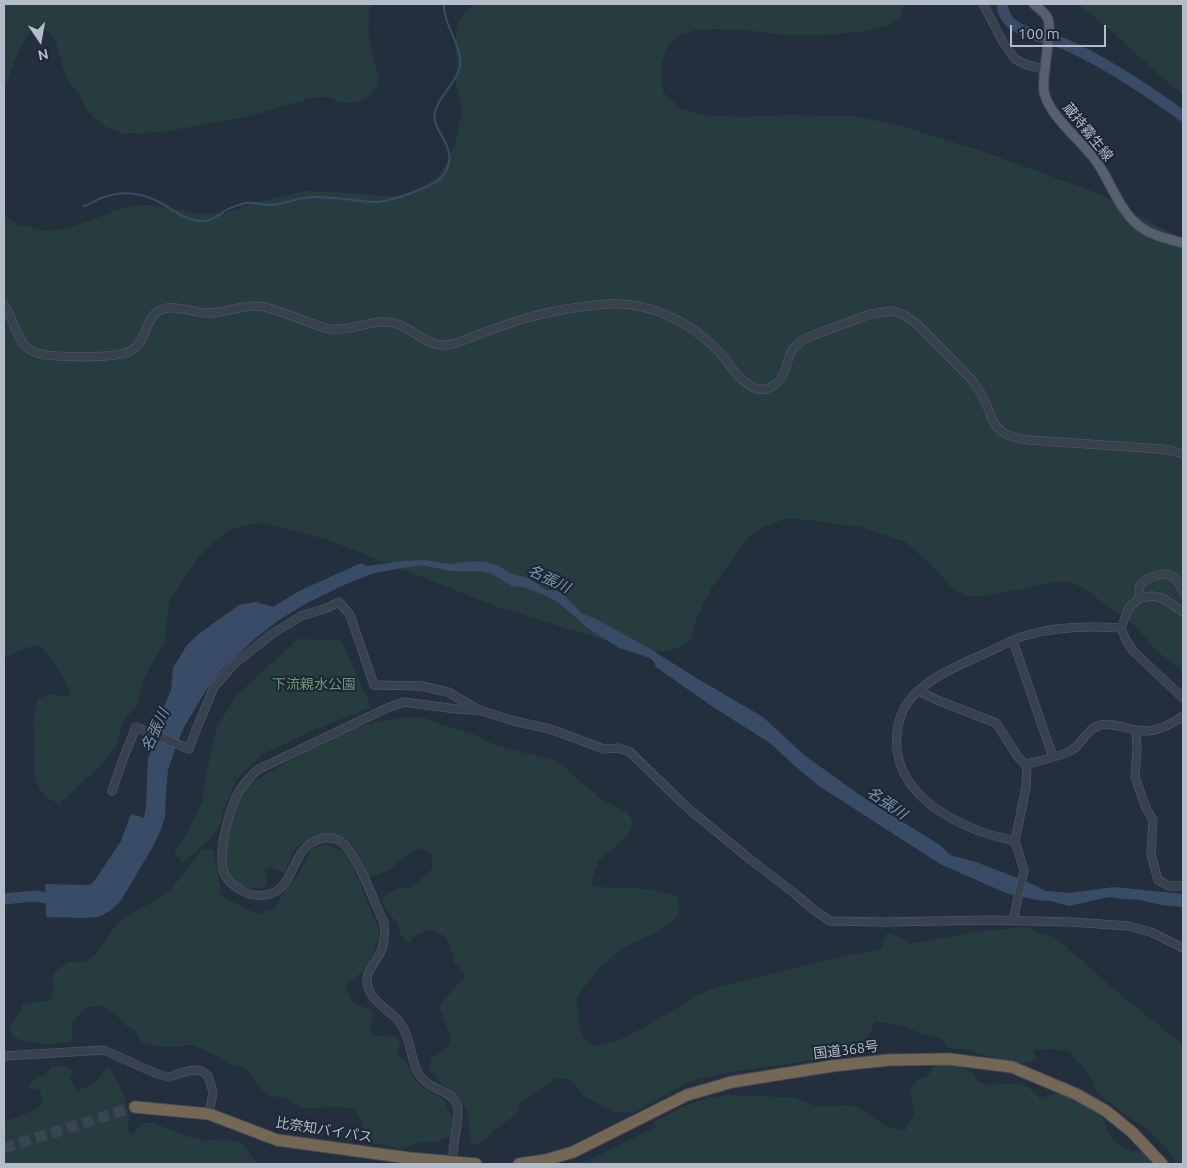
<!DOCTYPE html>
<html>
<head>
<meta charset="utf-8">
<style>
	body { margin:0 }
	#map { position:relative; width:1187px; height:1168px; overflow:hidden; background:#242f3e; font-family:Ubuntu,sans-serif }
	canvas { display:block }
	.frame { position:absolute; inset:0; border:5px solid #b4bcc9; pointer-events:none }
	.north { position:absolute; left:15px; top:15px; width:50px; height:50px; -webkit-text-stroke:4px #1d2633; paint-order:stroke; rotate:168deg; font-size:14px; font-weight:700; line-height:20px; text-align:center; color:#b4bcc9 }
	.north::after { content:''; display:block; margin:auto; width:18px; height:22px; background:#b4bcc9; clip-path:polygon(50% 0,100% 100%,50% 72%,0 100%) }
	.scale { position:absolute; left:1010px; top:25px; width:96px; height:22px; box-sizing:border-box; border:2px solid #b4bcc9; border-top:0; padding-left:6px; font-size:15px; line-height:18px; white-space:nowrap; color:#b4bcc9; -webkit-text-stroke:4px #1d2633; paint-order:stroke }
</style>
</head>
<body>
<div id="map">
<canvas width="1187" height="1168"></canvas>
<div class="frame"></div>
<div class="north">N</div>
<div class="scale">100 m</div>
</div>
<script>
const ctx = document.querySelector('canvas').getContext('2d');
ctx.lineJoin = 'round';
function fillPath(path, color) {
  ctx.fillStyle = color;
  ctx.fill(path, 'evenodd');
}
function strokePath(path, color, width, dash) {
  ctx.strokeStyle = color;
  ctx.lineWidth = width;
  ctx.lineCap = dash ? 'butt' : 'round';
  ctx.setLineDash(dash || []);
  ctx.stroke(path);
}
function drawText(font, color, halo, rows, align = 'center') {
  ctx.font = font + ' Ubuntu,"Noto Sans JP",sans-serif';
  ctx.lineWidth = 4;
  ctx.setLineDash([]);
  ctx.textBaseline = 'middle';
  ctx.strokeStyle = halo;
  ctx.fillStyle = color;
  for (const [text, x, y, turn = 0] of rows) {
    ctx.save();
    ctx.translate(x, y);
    ctx.rotate((+turn || 0) * Math.PI / 180);
    ctx.textAlign = isNaN(turn) ? turn : align;
    if (halo) ctx.strokeText(text, 0, 0);
    ctx.fillText(text, 0, 0);
    ctx.restore();
  }
}
const green = new Path2D(`
	M 4,4 L 370,4 L 368,33 L 378,74 L 377,87 L 369,97 L 357,102 L 343,103 L 327,97 L 314,97 L 250,116 L 202,125 L 161,132 L 124,134 L 104,126 L 86,110 L 80,96 L 69,82 L 62,65 L 56,42 L 48,31 L 40,27 L 33,28 C 18,47 11,70 4,92 Z
	M 475,4 L 905,4 L 900,19 L 885,27 L 861,32 L 821,35 L 784,35 L 737,29 L 696,30 L 677,36 L 667,47 L 661,66 L 663,92 L 681,109 L 704,115 L 741,117 L 787,115 L 854,116 L 902,126 L 987,153 L 1100,194 L 1183,240 L 1183,671 L 1158,652 L 1134,625 L 1084,589 L 1072,582 L 1061,581 L 985,596 L 966,596 L 952,588 L 933,566 L 904,541 L 860,527 L 807,520 L 787,518 L 763,527 L 747,539 L 711,589 L 696,619 L 691,639 L 682,646 L 666,651 L 650,652 L 617,644 L 498,607 L 328,540 L 263,523 L 245,525 L 229,530 L 216,540 L 199,557 L 169,602 L 164,644 L 145,676 L 137,705 L 122,723 L 117,746 L 101,765 L 59,804 L 44,796 L 35,780 L 33,717 L 38,699 L 51,694 L 63,697 L 71,694 C 66,679 50,655 38,644 L 21,650 L 4,658 L 4,214 L 16,224 L 46,231 L 69,228 L 124,208 L 145,205 L 174,209 L 199,214 L 224,213 L 255,203 L 304,191 L 332,192 L 396,197 L 422,188 L 439,175 L 449,159 L 456,139 L 462,112 L 456,84 L 457,62 L 455,44 L 458,21 L 467,10 Z
	M 1078,4 L 1183,4 L 1183,95 L 1164,79 L 1107,27 Z
	M 298,639 L 341,640 L 371,707 L 314,730 L 263,754 L 237,779 L 225,806 L 219,827 L 209,840 L 183,863 L 174,852 L 186,835 L 203,800 L 204,784 L 217,727 L 236,696 Z
	M 406,718 L 425,718 L 443,725 L 476,735 L 497,746 L 557,761 L 602,800 L 627,812 L 632,820 L 632,827 L 628,836 L 615,847 L 599,860 L 591,882 L 594,886 C 612,889 629,887 646,889 C 657,890 667,893 677,897 L 679,908 L 679,915 L 668,925 L 653,934 L 624,947 L 599,968 L 577,997 L 578,1020 L 584,1039 C 587,1041 591,1044 594,1045 C 618,1050 683,1001 707,991 C 720,985 737,983 751,979 C 794,967 837,957 881,949 L 887,933 L 909,941 L 908,944 L 975,932 L 1027,927 L 1038,932 L 1056,938 L 1114,989 L 1183,1045 L 1183,1164 L 1176,1164 L 1168,1150 L 1148,1129 L 1133,1120 L 1097,1093 L 1093,1081 L 1082,1065 L 1074,1060 L 1070,1051 L 1046,1049 L 1033,1050 L 1036,1059 L 1029,1062 L 1013,1064 L 968,1050 L 948,1048 L 941,1038 L 922,1034 L 903,1026 L 875,1021 L 868,1038 L 836,1055 L 813,1060 L 719,1074 L 689,1082 L 632,1113 L 614,1112 L 583,1096 L 578,1088 L 570,1079 L 555,1078 L 538,1092 L 521,1102 L 518,1113 L 497,1128 L 483,1142 L 472,1145 L 468,1130 L 469,1119 L 465,1107 L 455,1094 L 440,1082 L 435,1073 L 429,1072 L 431,1059 L 450,1045 L 450,1035 L 439,1006 L 457,985 L 464,980 L 464,972 L 454,963 L 451,947 L 445,936 L 430,930 L 417,935 L 408,943 L 401,935 L 398,924 L 386,910 L 382,899 L 387,893 L 402,887 L 409,890 L 433,868 L 431,855 L 422,848 L 411,852 L 389,870 L 369,878 C 363,864 358,846 345,838 C 331,828 310,835 299,845 C 291,853 288,863 285,873 L 270,867 L 265,870 L 267,879 L 266,886 C 260,889 250,889 243,886 C 240,885 235,882 233,880 C 217,862 231,813 242,794 C 245,789 249,785 252,782 L 339,733 L 363,725 L 388,720 Z
	M 324,845 C 335,847 342,851 349,858 L 377,925 L 379,935 L 373,954 L 364,969 L 356,977 L 346,983 C 348,1002 355,1005 372,1010 L 373,1018 L 370,1030 L 375,1036 L 390,1035 L 398,1037 L 400,1046 L 397,1055 L 405,1060 L 415,1080 L 424,1088 L 444,1100 L 453,1120 L 450,1136 L 434,1142 L 424,1142 L 398,1150 L 391,1146 L 372,1143 L 364,1137 L 362,1125 L 356,1109 L 341,1107 L 302,1108 L 286,1098 L 269,1096 L 257,1086 L 251,1074 L 242,1067 L 230,1064 L 217,1056 L 194,1045 L 170,1047 L 156,1046 L 143,1043 L 135,1031 L 122,1023 L 116,1014 L 102,1005 L 85,1008 L 72,1023 L 73,1031 L 71,1042 C 51,1045 30,1045 11,1036 L 9,1028 L 19,1015 L 23,1004 L 51,1000 L 54,990 L 52,977 L 57,970 L 68,962 L 85,962 L 96,954 L 119,921 L 169,892 L 203,849 L 213,850 L 217,869 L 221,896 L 257,914 L 276,908 L 281,896 L 288,885 L 298,876 L 311,850 L 317,847 Z
	M 946,1064 L 962,1067 L 974,1073 L 977,1081 L 987,1085 L 1022,1083 L 1029,1088 L 1039,1098 L 1051,1095 L 1057,1093 L 1074,1096 L 1101,1116 L 1110,1137 L 1129,1151 L 1142,1151 L 1154,1164 L 573,1164 L 588,1161 L 656,1127 L 654,1123 L 679,1108 L 703,1100 L 728,1094 L 739,1096 L 792,1097 L 815,1106 L 839,1106 L 847,1105 L 857,1107 L 886,1126 L 905,1131 L 914,1113 L 910,1092 L 914,1083 L 920,1079 L 928,1076 L 934,1066 Z
	M 108,1066 L 115,1076 L 123,1094 L 130,1117 L 127,1129 L 131,1135 L 144,1122 L 154,1123 L 183,1135 L 203,1141 L 224,1139 L 242,1143 L 257,1164 L 4,1164 L 4,1122 L 35,1110 L 43,1103 L 40,1090 L 28,1087 L 34,1080 L 47,1073 L 51,1067 L 66,1067 L 73,1071 L 70,1080 L 77,1091 C 94,1084 98,1081 108,1066 Z`);
const water = new Path2D(`
	M 425,560 L 450,564 L 472,561 L 484,562 L 497,565 L 510,573 L 528,578 L 546,590 L 556,590 L 565,596 L 581,613 L 596,619 L 647,647 L 698,679 L 763,717 L 804,755 L 867,800 L 940,845 L 950,855 L 976,862 L 1028,882 L 1046,891 L 1069,893 L 1114,887 L 1183,894 L 1183,907 L 1161,905 L 1140,900 L 1123,899 L 1109,897 L 1069,906 L 1051,901 L 1037,900 L 1008,894 L 940,864 L 819,786 L 797,768 L 770,743 L 710,705 L 656,667 L 654,662 L 650,658 L 619,648 L 588,628 L 559,603 L 547,596 L 523,587 L 512,586 L 492,574 L 480,571 L 450,571 L 421,565 L 374,573 L 344,585 L 307,603 L 279,620 L 257,637 L 223,668 L 208,687 L 184,727 L 176,746 L 168,770 L 166,793 L 165,816 L 161,830 L 151,850 L 120,902 L 110,911 L 98,917 L 84,918 L 46,917 L 45,884 L 83,885 L 90,885 L 95,880 L 121,841 L 131,814 L 144,818 L 146,806 L 148,758 L 155,744 L 160,717 L 171,690 L 173,668 L 187,645 L 200,633 L 239,605 L 256,602 L 273,607 L 301,590 L 361,563 L 367,566 L 402,561 Z`);
const stream = new Path2D(`
	M 84,206 C 90,204 96,200 101,198 C 125,189 146,193 166,206 C 177,213 188,221 201,221 C 212,222 219,214 228,209 C 233,207 240,204 246,203 C 255,202 263,205 272,205 C 286,204 299,197 313,197 C 334,196 353,201 374,202 C 387,203 432,187 441,178 C 445,174 448,168 449,162 C 453,143 431,129 435,112 C 439,93 463,79 460,58 C 458,39 443,23 444,4`);
const river = new Path2D(`
	M 1002,4 C 1003,13 1007,21 1015,26 C 1031,37 1052,38 1069,46 C 1110,65 1147,90 1183,116
	M 4,899 L 34,896 L 59,900`);
const highwayTunnel = new Path2D(`
	M 4,1148 L 135,1107`);
const minor = new Path2D(`
	M 983,4 L 1003,42 L 1015,59 L 1027,65 L 1044,69
	M 4,305 C 16,321 16,347 37,353 C 54,358 108,358 125,353 C 129,352 134,349 137,346 C 149,333 146,311 167,308 C 182,306 194,313 208,313 C 227,313 245,303 264,307 C 278,310 294,317 308,322 C 315,324 322,328 330,329 C 352,332 373,318 394,323 C 411,327 423,343 440,345 C 451,346 462,341 472,337 C 488,331 504,325 520,320 C 545,312 581,306 607,304 C 649,301 691,322 719,352 C 729,363 738,379 751,386 C 758,391 766,390 773,386 C 787,378 785,363 792,350 C 796,345 801,341 806,338 L 870,314 L 893,311 L 904,315 L 916,323 L 972,380 C 978,388 984,398 988,408 C 990,412 990,416 992,419 C 999,435 1013,438 1029,440 L 1161,449 L 1173,451 L 1183,454
	M 1140,598 C 1139,594 1139,589 1140,586 C 1144,578 1162,572 1170,575 C 1176,577 1180,585 1183,591
	M 1183,612 L 1162,598 L 1152,596 L 1140,598 L 1129,607 L 1121,628 L 1126,640 L 1133,651 L 1183,698
	M 1013,641 L 1053,757
	M 919,691 L 937,700 L 996,723 L 1018,757 L 1025,764 L 1027,764
	M 1136,731 L 1137,750 L 1135,777 L 1146,808 L 1153,820 L 1151,854 L 1158,880 L 1169,886 L 1183,886
	M 1027,764 C 1039,761 1062,756 1072,750 C 1083,743 1087,728 1101,725 C 1112,722 1125,729 1136,730 C 1154,734 1168,726 1183,716
	M 112,791 L 123,759 L 136,727 L 189,749 L 196,730 L 214,687 L 234,664 L 272,634 L 301,616 L 327,608 L 339,602 L 350,615 L 374,685 L 421,686 L 448,692 L 479,710 L 514,721 L 550,729 L 604,749 L 619,748 L 630,752 L 674,795 L 690,810 L 751,860 L 794,893 L 814,910 L 830,921 L 886,922 L 991,920 L 1072,922 L 1128,926 L 1151,932 L 1183,948
	M 1015,841 C 1001,837 987,835 974,829 C 939,815 901,789 897,749 C 895,733 899,715 908,702 C 925,678 963,664 988,652 C 1001,646 1013,639 1027,635 C 1055,627 1092,626 1121,628
	M 1013,921 L 1024,870 L 1015,841 L 1026,787 L 1027,764
	M 4,1056 L 104,1050 L 157,1074 L 169,1077 L 188,1071 L 197,1070 L 203,1072 L 208,1076 L 213,1092 L 209,1114
	M 452,1162 C 453,1152 454,1141 456,1131 C 459,1111 463,1100 440,1090 C 430,1086 422,1081 417,1071 C 410,1056 411,1039 401,1024 C 392,1011 373,1004 368,987 C 363,971 377,963 382,949 C 385,940 385,932 384,923 C 375,904 355,847 338,840 C 332,837 326,837 320,839 C 291,847 296,886 270,894 C 260,897 251,896 241,890 C 234,886 228,882 225,875 C 216,857 229,811 238,793 C 243,784 250,777 257,770 L 387,708 L 404,702 L 456,709 L 477,710`);
const major = new Path2D(`
	M 1034,4 C 1038,8 1044,12 1047,17 C 1054,27 1041,75 1044,92 C 1049,116 1082,141 1096,161 C 1110,180 1119,210 1138,225 C 1150,235 1168,239 1183,243`);
const highway = new Path2D(`
	M 135,1107 L 209,1114 L 277,1140 L 409,1158 L 476,1164
	M 519,1164 L 546,1160 L 573,1152 L 687,1095 L 732,1082 L 832,1066 L 889,1060 L 949,1059 L 1012,1067 L 1076,1094 L 1106,1111 L 1133,1133 L 1162,1164`);
const streetNames = [
	["蔵持霧生線",1088,132,51],
	["国道368号",846,1050,-7],
	["比奈知バイパス",324,1130,9]
];
const parkNames = [
	["下流親水公園",314,684]
];
const waterNames = [
	["名張川",549,579,26],
	["名張川",155,730,-65],
	["名張川",887,803,35]
];
fillPath(green, '#263c3f');
fillPath(water, '#394c67');
strokePath(stream, '#394c67', 2);
strokePath(river, '#394c67', 11);
strokePath(highwayTunnel, '#3a4453', 11, [11, 5.5]);
strokePath(minor, '#565f6c', 9);
strokePath(major, '#414a57', 11);
strokePath(highway, '#434c59', 13);
strokePath(minor, '#38414e', 8);
strokePath(major, '#56606e', 9);
strokePath(highway, '#746855', 11);
drawText('14px', '#b4bcc9', '#1d2633', streetNames);
drawText('14px', '#6b9a76', '#1d2633', parkNames);
drawText('italic 15px', '#7c92b1', '#1d2633', waterNames);
</script>
</body>
</html>
